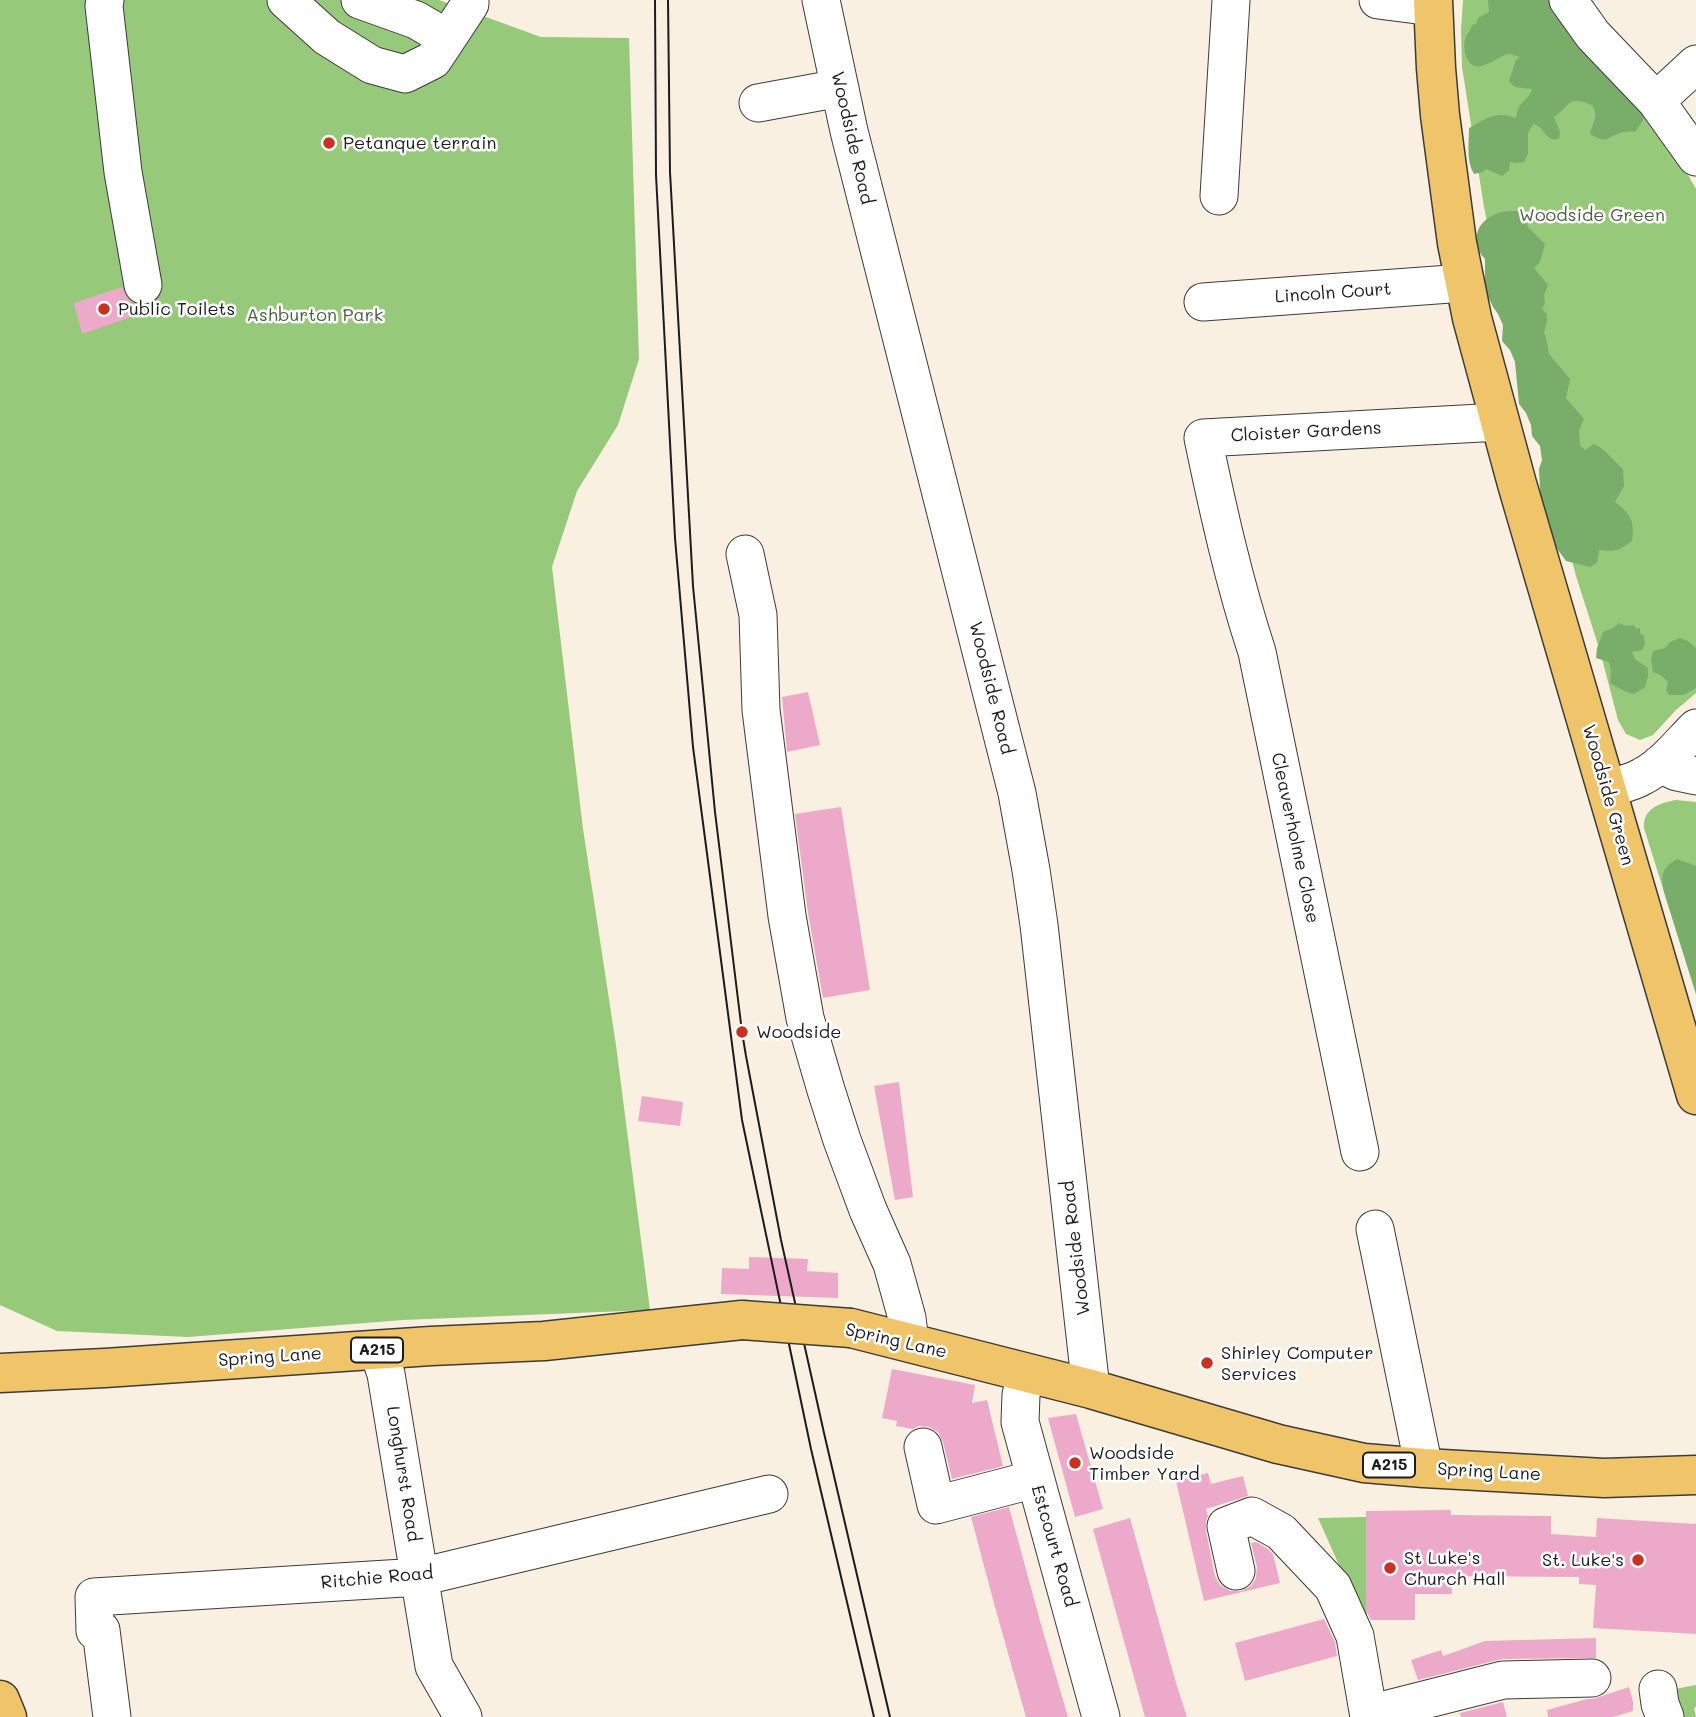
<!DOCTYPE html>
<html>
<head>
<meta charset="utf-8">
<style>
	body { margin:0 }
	canvas { display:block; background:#faf0e2 }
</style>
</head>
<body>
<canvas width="1696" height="1717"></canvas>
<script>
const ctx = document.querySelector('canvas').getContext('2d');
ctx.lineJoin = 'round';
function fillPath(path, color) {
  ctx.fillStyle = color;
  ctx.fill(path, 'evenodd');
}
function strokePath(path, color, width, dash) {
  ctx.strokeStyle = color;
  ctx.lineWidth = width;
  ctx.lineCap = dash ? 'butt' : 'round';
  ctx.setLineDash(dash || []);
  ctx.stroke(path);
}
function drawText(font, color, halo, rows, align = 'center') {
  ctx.font = font + ' Mali,sans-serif';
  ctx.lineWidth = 5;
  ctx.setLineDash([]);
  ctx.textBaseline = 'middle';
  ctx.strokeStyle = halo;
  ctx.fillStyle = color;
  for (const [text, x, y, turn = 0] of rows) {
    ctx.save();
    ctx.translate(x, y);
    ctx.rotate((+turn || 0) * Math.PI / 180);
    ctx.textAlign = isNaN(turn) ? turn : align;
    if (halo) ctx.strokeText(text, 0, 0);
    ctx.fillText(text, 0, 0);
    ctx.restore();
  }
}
const green = new Path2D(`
	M 0,0 L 439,0 L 541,37 L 629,38 L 639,359 L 618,425 L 577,491 L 552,567 L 583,829 L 616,1045 L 650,1310 L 403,1320 L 188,1337 L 57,1331 L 0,1305 Z
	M 1463,0 L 1554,0 L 1676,154 L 1696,189 L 1696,693 L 1676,710 L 1653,735 L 1640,740 L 1626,734 L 1618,720 L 1600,651 L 1576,576 L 1507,317 L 1484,207 L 1462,67 L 1461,30 Z
	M 1676,800 L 1696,802 L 1696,994 L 1644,828 C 1643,808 1660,803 1676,800 Z
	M 1366,1517 L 1367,1620 L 1364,1621 L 1318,1518 Z
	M 1696,1685 L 1696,1707 L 1694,1708 L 1696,1717 L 1678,1717 L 1665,1691 Z`);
const forest = new Path2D(`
	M 1488,0 L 1553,0 L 1646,115 L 1636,131 C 1632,132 1628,131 1624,132 C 1607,135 1610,146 1590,134 C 1593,121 1599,117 1592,105 C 1566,95 1571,106 1554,117 L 1560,132 L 1559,139 C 1544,142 1546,127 1533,124 L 1528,133 L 1528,154 L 1524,162 L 1518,163 L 1510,162 L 1509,170 L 1502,176 L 1486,169 L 1483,172 L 1474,174 C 1466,161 1469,143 1469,128 C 1486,119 1495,110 1516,118 C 1518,100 1528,102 1532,89 L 1515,87 L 1509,81 L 1516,60 L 1520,57 C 1516,56 1512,54 1509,54 C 1497,55 1475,80 1466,56 C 1464,52 1464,43 1465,39 C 1466,34 1471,31 1472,25 L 1476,24 L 1478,18 L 1489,12 Z
	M 1518,211 L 1523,214 L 1528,227 L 1545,244 L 1540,262 L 1534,268 L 1548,285 L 1544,295 L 1545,303 L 1542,309 L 1547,314 L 1547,320 L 1544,333 L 1546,337 L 1549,354 L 1570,379 L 1566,398 L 1584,419 L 1579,431 L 1580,445 L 1585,450 L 1594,444 C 1606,449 1613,461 1623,469 L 1624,486 L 1615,502 C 1631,514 1635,522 1632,541 C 1618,551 1616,552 1599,550 L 1597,563 L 1590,567 L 1566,561 L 1552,542 L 1549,522 L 1541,512 L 1539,469 L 1542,460 L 1540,446 L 1532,436 L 1531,425 L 1526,413 L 1519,404 L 1515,362 L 1510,350 L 1502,341 L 1503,325 L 1498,314 L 1493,307 L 1485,290 L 1485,259 C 1470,243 1475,222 1496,214 C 1502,211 1511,211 1518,211 Z
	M 1619,623 L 1626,626 L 1633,625 L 1637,629 L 1640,628 L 1640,633 L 1644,636 L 1645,644 L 1642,650 L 1632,652 L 1635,659 L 1648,668 L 1648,676 L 1645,687 L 1634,694 L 1626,692 L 1610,683 L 1611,670 L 1609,662 L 1596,658 L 1597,648 L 1603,632 L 1613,628 Z
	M 1680,638 L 1688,641 L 1696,648 L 1696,688 L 1684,695 L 1669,695 L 1666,690 L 1668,682 L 1661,675 L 1653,672 L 1651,660 L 1653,651 L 1665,648 L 1670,642 Z
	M 1677,859 L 1696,866 L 1696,994 L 1664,892 C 1661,874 1661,869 1677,859 Z`);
const building = new Path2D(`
	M 122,287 L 127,298 L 131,301 L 134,316 L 82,334 L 74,303 Z
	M 808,692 L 820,745 L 787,752 L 782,697 Z
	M 841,807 L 870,990 L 823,998 L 808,913 L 795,814 Z
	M 899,1082 L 913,1197 L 895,1200 L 874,1086 Z
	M 642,1096 L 683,1102 L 680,1126 L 638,1121 Z
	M 749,1257 L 808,1259 L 807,1271 L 838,1273 L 838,1298 L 721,1294 L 722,1268 L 749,1269 Z
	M 892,1369 L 975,1385 L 972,1403 L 987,1400 L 1003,1466 L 952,1479 L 943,1442 L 938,1432 L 929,1427 L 919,1426 L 913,1429 L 896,1426 L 897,1421 L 882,1418 Z
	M 1076,1414 L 1103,1509 L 1075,1517 L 1048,1418 Z
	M 1208,1473 L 1211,1484 L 1243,1476 L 1248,1496 L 1206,1509 L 1208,1516 L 1206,1521 L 1206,1531 L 1215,1576 L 1220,1585 L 1230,1591 L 1241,1591 L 1251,1586 L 1256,1578 L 1257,1567 L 1251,1543 L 1256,1542 L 1268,1549 L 1273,1554 L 1280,1583 L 1204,1601 L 1176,1481 Z
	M 1009,1507 L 1040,1621 L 1068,1717 L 1026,1717 L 995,1607 L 971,1517 Z
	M 1451,1510 L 1451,1515 L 1551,1516 L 1551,1534 L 1596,1537 L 1597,1518 L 1696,1524 L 1696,1634 L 1593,1628 L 1596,1585 L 1579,1584 L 1579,1577 L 1451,1576 L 1452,1594 L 1415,1594 L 1415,1620 L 1371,1620 L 1366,1610 L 1366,1511 Z
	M 1130,1518 L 1176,1683 L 1187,1717 L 1145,1717 L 1093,1529 Z
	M 1324,1619 L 1335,1642 L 1337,1656 L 1245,1681 L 1235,1643 Z
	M 1596,1638 L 1596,1658 L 1502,1659 L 1418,1680 L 1411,1660 L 1441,1650 L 1443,1656 L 1485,1641 Z
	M 1629,1687 L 1633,1702 L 1633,1711 L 1613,1717 L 1548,1717 L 1547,1710 L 1587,1699 L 1593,1699 Z
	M 1503,1702 L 1507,1717 L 1461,1717 L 1460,1713 Z`);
const minor = new Path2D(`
	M 105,0 L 104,6 L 123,172 L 143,285
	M 286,0 L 327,37 L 372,65 L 405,74 L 433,60 L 470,4 L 470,0
	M 360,0 L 416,20 L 447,38
	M 821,0 L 849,131 L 1017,793 L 1031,870 L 1039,925 L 1091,1389
	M 1378,0 L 1433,7
	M 1568,0 L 1593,35 L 1656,101 L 1696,157
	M 1656,101 L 1696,64
	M 758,103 L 840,88
	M 1219,196 L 1231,0
	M 1203,302 L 1464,283
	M 745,554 L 758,615 L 761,710 L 787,916 L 805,1018 L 826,1090 L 842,1140 L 868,1210 L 892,1264 L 907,1318 L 910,1343
	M 1660,764 L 1677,772 L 1696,776
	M 1606,789 C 1618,785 1632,783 1643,776 C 1664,765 1680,744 1696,728
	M 1360,1152 L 1257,652 C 1234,582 1218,510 1203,438 L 1500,422
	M 1375,1229 L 1424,1468
	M 378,1350 L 386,1374 L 434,1666 L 463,1717
	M 1026,1373 L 1021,1395 L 1020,1422 L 1101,1717
	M 923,1447 L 936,1505 L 1035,1479
	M 1236,1571 L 1226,1526 L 1252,1516 L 1281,1532 L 1333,1587 L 1355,1636 L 1369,1717
	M 1658,1689 L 1660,1704 L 1665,1717
	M 1369,1714 L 1503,1680 L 1592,1678
	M 112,1717 L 101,1630 L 95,1631 L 94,1597 L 420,1577 L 769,1494`);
const major = new Path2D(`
	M 1433,0 L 1436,68 L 1440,115 L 1457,243 L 1472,318 L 1517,484 L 1696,1095
	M 851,1328 L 1091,1389 L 1278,1444 L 1364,1463 L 1424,1468 L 1604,1478 L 1696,1475
	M 0,1373 L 105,1368 L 431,1346 L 544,1341 L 742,1320
	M 0,1700 L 7,1717`);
const tram = new Path2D(`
	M 655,0 L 656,175 L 675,538 L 693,747 L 742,1120 L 811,1449 L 874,1717
	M 668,0 L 670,172 L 693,586 L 715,812 L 742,1032 L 746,1056 L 781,1240 L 824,1433 L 890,1717`);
const majorBridge = new Path2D(`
	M 742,1320 L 851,1328`);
const markers = [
	[329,143,7,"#c8321e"],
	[104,309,7,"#c8321e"],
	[742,1032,7,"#c8321e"],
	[1207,1363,7,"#c8321e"],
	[1075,1463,7,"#c8321e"],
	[1638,1560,7,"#c8321e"],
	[1390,1568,7,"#c8321e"]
];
const shields = [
	[377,1350,52],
	[1389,1465,52]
];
const shieldNames = [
	["A215",377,1350],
	["A215",1389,1465]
];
const streetNames = [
	["Woodside Road",852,138,77],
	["Lincoln Court",1333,293,-4],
	["Cloister Gardens",1306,432,-3],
	["Woodside Road",991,688,76],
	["Woodside Green",1608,795,74],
	["Cleaverholme Close",1295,838,78],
	["Woodside Road",1076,1248,-97],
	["Spring Lane",896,1341,13],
	["Spring Lane",270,1357,-4],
	["Spring Lane",1489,1472,3],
	["Longhurst Road",403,1474,81],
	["Estcourt Road",1054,1546,74],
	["Ritchie Road",377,1578,-5]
];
const poiNames = [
	["Petanque terrain",343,143],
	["Public Toilets",118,309],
	["Woodside",756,1032],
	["Shirley Computer",1221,1353],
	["Services",1221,1374],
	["Woodside",1089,1453],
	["Timber Yard",1089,1474],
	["St Luke's",1404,1558],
	["Church Hall",1404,1579],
	["St. Luke's",1624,1560,"right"]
];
const parkNames = [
	["Woodside Green",1592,215],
	["Ashburton Park",315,315]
];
fillPath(green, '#96c97a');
fillPath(forest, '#78ad6a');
fillPath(building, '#eda9ca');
strokePath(minor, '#3d3c3a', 39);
strokePath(major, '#3d3c3a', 41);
strokePath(minor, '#fff', 37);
strokePath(major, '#f0c469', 38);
strokePath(tram, '#1c1c1c', 2);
strokePath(majorBridge, '#3d3c3a', 41, []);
strokePath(majorBridge, '#f0c469', 38);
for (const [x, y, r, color] of markers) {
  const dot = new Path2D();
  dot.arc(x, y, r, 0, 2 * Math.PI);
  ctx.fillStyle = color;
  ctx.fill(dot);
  strokePath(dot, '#fff', 2.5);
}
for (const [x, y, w] of shields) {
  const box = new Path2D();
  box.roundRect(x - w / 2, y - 12.5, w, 25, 5);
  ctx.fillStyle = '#fff';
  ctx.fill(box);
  strokePath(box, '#1c1c1c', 2);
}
drawText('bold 16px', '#1c1c1c', null, shieldNames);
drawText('18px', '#1c1c1c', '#fff', streetNames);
drawText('18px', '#1c1c1c', '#fff', poiNames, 'left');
drawText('18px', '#4d6142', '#fff', parkNames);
</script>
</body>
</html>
